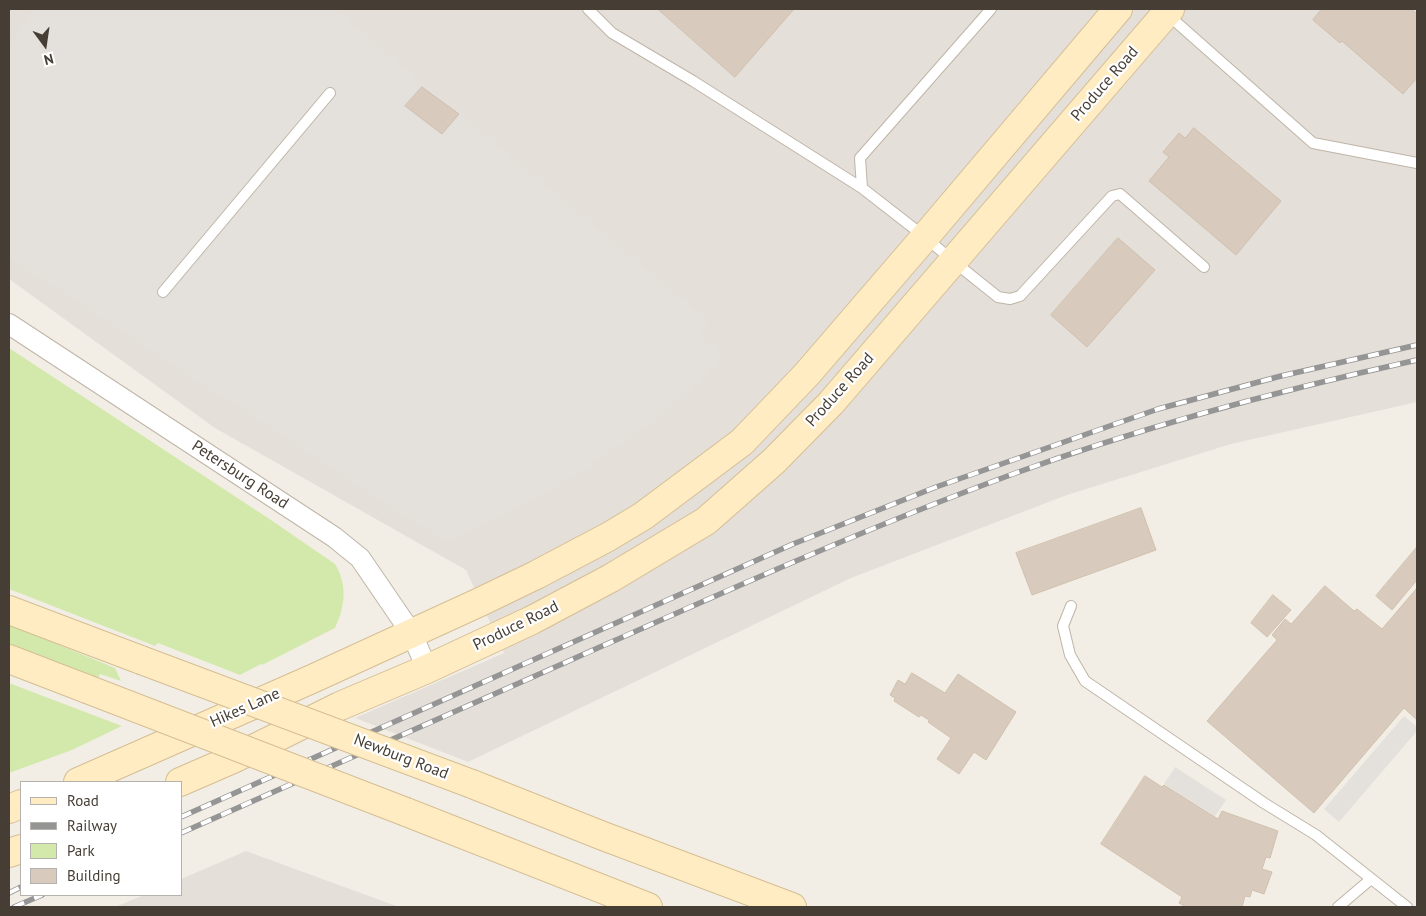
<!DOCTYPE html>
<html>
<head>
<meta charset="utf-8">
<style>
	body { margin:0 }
	#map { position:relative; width:1426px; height:916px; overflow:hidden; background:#f3eee5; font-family:"PT Sans",sans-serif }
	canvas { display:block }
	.frame { position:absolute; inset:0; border:10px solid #463e34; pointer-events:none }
	.legend { position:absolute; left:20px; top:781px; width:162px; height:115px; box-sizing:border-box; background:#fff; border:1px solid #b5b2ae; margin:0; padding:6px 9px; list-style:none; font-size:15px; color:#463e34 }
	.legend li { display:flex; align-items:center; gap:10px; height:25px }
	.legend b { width:25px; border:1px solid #b5b2ae }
	.north { position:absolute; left:20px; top:20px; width:50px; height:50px; -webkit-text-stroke:4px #fff; paint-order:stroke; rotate:166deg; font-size:14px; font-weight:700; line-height:20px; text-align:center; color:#463e34 }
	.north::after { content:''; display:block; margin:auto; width:18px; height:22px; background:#463e34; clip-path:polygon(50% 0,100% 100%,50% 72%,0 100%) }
</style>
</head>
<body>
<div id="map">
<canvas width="1426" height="916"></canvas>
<div class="frame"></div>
<ul class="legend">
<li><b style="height:6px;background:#ffecc3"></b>Road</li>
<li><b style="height:6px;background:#959595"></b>Railway</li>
<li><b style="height:14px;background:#d3e9ac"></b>Park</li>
<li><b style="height:14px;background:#d8cbbd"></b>Building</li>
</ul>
<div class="north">N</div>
</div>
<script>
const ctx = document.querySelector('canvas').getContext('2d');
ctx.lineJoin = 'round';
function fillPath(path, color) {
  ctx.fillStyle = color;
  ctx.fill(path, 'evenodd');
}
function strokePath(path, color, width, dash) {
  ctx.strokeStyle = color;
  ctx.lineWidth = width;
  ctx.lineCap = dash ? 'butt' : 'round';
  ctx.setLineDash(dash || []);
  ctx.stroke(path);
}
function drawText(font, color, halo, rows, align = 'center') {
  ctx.font = font + ' "PT Sans",sans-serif';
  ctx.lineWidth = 4.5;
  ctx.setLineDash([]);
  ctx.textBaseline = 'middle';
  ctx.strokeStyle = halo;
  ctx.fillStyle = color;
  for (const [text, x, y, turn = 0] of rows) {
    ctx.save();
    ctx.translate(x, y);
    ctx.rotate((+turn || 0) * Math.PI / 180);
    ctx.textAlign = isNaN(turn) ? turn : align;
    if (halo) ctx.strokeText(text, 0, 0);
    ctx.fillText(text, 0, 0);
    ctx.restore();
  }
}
const industrial = new Path2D(`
	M 9,9 L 1417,9 L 1417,402 L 1231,444 L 1067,495 L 851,578 L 468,762 L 355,718 L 504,653 L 466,570 L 215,428 L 9,279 Z
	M 246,851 L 399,907 L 115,907 L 144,895 L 181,895 L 181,879 Z`);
const green = new Path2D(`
	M 9,348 L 271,520 L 335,564 C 348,585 345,607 335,628 L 262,665 L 261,664 L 240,675 L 158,643 L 155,646 L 9,589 Z
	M 9,624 L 115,668 L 121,681 L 100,674 L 98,678 L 46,660 L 9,645 Z
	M 9,683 L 122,726 L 72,750 L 9,773 Z`);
const parking = new Path2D(`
	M 34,9 L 333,9 L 708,321 L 699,334 L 723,356 L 697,383 L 656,419 L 579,473 L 512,511 L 446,542 L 9,257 L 9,47 Z
	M 1404,716 L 1417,727 L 1417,731 L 1339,822 L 1324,809 Z
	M 1175,767 L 1226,800 L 1215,816 L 1164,784 Z`);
const building = new Path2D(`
	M 658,9 L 794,9 L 735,77 Z
	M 1322,9 L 1411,9 L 1417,14 L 1417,78 L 1403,94 L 1342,41 L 1340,43 L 1313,20 Z
	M 422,87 L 459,114 L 442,134 L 405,106 Z
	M 1194,128 L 1281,201 L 1236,255 L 1149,181 L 1169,157 L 1163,152 L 1179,133 L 1185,138 Z
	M 1118,238 L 1155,270 L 1087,347 L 1051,315 Z
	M 1141,508 L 1156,550 L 1032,595 L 1016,553 Z
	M 1417,547 L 1417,580 L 1392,610 L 1376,596 Z
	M 1325,586 L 1354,611 L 1357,609 L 1382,629 L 1417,588 L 1417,720 L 1404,708 L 1314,813 L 1207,721 L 1277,640 L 1272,635 L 1285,619 L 1291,624 Z
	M 1273,595 L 1291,610 L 1267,637 L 1251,623 Z
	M 912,673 L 945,693 L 958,674 L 1016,712 L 986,760 L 974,752 L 959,774 L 937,759 L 951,738 L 928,722 L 929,720 L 921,715 L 919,717 L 894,701 L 895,698 L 890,695 L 898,680 L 905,684 Z
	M 1145,776 L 1162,787 L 1164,785 L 1218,819 L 1222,811 L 1278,831 L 1270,858 L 1266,857 L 1262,869 L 1272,872 L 1264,894 L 1252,890 L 1250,897 L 1245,896 L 1242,907 L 1186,907 L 1179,903 L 1182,897 L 1101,844 Z`);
const lane = new Path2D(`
	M 588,9 L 612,33 L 693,81 L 862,188
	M 991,9 L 860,158 L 862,188 L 925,237 L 953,261 L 998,297 L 1010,299 L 1020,296 L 1112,196 L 1120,194 L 1204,267
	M 1167,14 L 1313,143 L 1417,163
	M 163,292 L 330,93
	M 1071,606 L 1063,626 L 1070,655 L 1085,681 L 1264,803 L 1316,835 L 1407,907
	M 1338,907 L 1371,879`);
const street = new Path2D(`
	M 9,324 L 334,537 L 360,558 L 412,634 L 427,669`);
const secondary = new Path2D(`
	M 9,610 L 141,660
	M 9,659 L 87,689
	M 78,782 L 312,679 L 480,602 L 536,575 L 608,537 L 643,516 L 742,442 L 807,374 L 925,237 L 1118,9
	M 180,782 L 233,759 L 340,706 L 427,669 L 532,620 L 611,578 L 706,521 L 774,461 L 831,403 L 1170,9
	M 472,784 L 603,836 L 792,907
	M 9,809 L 21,804
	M 406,812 L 648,907
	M 9,853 L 21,849`);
const rail = new Path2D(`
	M 181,817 L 793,544 L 936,487 L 1158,409 L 1281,376 L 1417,345
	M 181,833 C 311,775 441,718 571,660 C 717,595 863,529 1013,474 C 1145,426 1281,390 1417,360
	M 9,893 L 21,887
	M 14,907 L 42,895`);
const secondaryBridge = new Path2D(`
	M 141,660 L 472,784
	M 87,689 L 406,812`);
const streetNames = [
	["Produce Road",1105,84,-49],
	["Produce Road",840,390,-48],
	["Petersburg Road",240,475,33],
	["Produce Road",516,626,-26],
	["Hikes Lane",245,708,-24],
	["Newburg Road",401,757,21]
];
fillPath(industrial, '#e5dfda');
fillPath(green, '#d3e9ac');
fillPath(parking, '#e4e1dd');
fillPath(building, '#d8cbbd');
strokePath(building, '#d0c0ad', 1);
strokePath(lane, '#bfb5a7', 12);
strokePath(street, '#bfb5a7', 22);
strokePath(secondary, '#d5be93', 30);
strokePath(lane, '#fff', 10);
strokePath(street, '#fff', 20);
strokePath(secondary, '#ffecc3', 28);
strokePath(rail, '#959595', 5.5);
strokePath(rail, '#fff', 4, [11]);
strokePath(secondaryBridge, '#d5be93', 30, []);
strokePath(secondaryBridge, '#ffecc3', 28);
drawText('16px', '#463e34', '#fff', streetNames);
</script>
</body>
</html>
